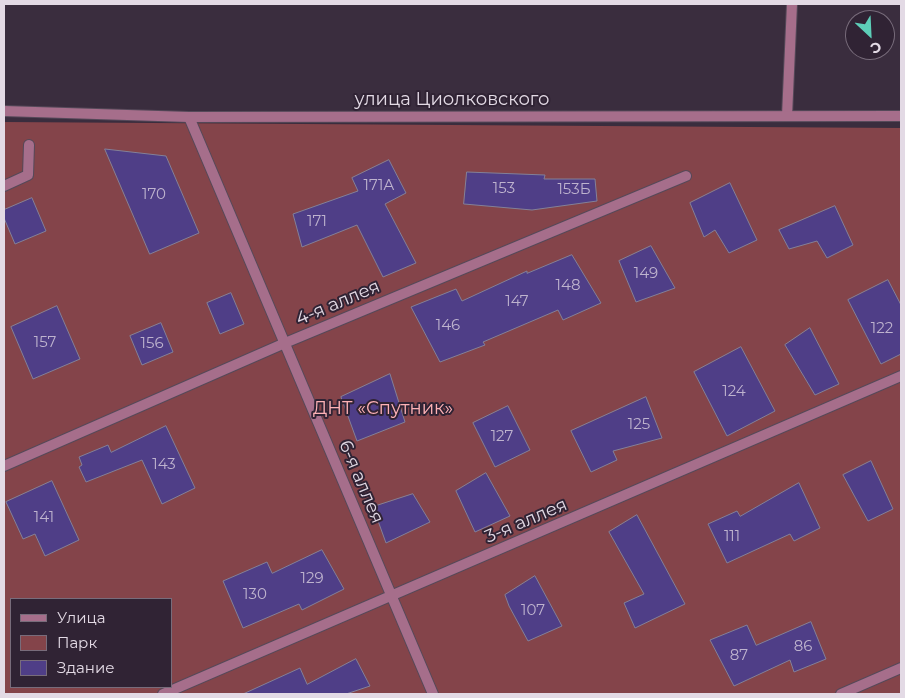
<!DOCTYPE html>
<html>
<head>
<meta charset="utf-8">
<style>
	body { margin:0 }
	#map { position:relative; width:905px; height:698px; overflow:hidden; background:#3a2d3e; font-family:Montserrat,sans-serif }
	canvas { display:block }
	.frame { position:absolute; inset:0; border:5px solid #e3dae5; pointer-events:none }
	.legend { position:absolute; left:10px; top:598px; width:162px; height:90px; box-sizing:border-box; background:#302334; border:1px solid #786c7b; margin:0; padding:6px 9px; list-style:none; font-size:15px; color:#e3dae5 }
	.legend li { display:flex; align-items:center; gap:10px; height:25px }
	.legend b { width:25px; border:1px solid #786c7b }
	.north { position:absolute; left:845px; top:10px; width:50px; height:50px; box-sizing:border-box; background:#302334; border:1px solid #786c7b; border-radius:50%; rotate:155deg; font-size:14px; font-weight:700; line-height:20px; text-align:center; color:#e3dae5 }
	.north::after { content:''; display:block; margin:auto; width:18px; height:22px; background:#5dceb8; clip-path:polygon(50% 0,100% 100%,50% 72%,0 100%) }
</style>
</head>
<body>
<div id="map">
<canvas width="905" height="698"></canvas>
<div class="frame"></div>
<ul class="legend">
<li><b style="height:6px;background:#a66e8b"></b>Улица</li>
<li><b style="height:14px;background:#84444a"></b>Парк</li>
<li><b style="height:14px;background:#4f3e87"></b>Здание</li>
</ul>
<div class="north">С</div>
</div>
<script>
const ctx = document.querySelector('canvas').getContext('2d');
ctx.lineJoin = 'round';
function fillPath(path, color) {
  ctx.fillStyle = color;
  ctx.fill(path, 'evenodd');
}
function strokePath(path, color, width, dash) {
  ctx.strokeStyle = color;
  ctx.lineWidth = width;
  ctx.lineCap = dash ? 'butt' : 'round';
  ctx.setLineDash(dash || []);
  ctx.stroke(path);
}
function drawText(font, color, halo, rows, align = 'center') {
  ctx.font = font + ' Montserrat,sans-serif';
  ctx.lineWidth = 4;
  ctx.setLineDash([]);
  ctx.textBaseline = 'middle';
  ctx.strokeStyle = halo;
  ctx.fillStyle = color;
  for (const [text, x, y, turn = 0] of rows) {
    ctx.save();
    ctx.translate(x, y);
    ctx.rotate((+turn || 0) * Math.PI / 180);
    ctx.textAlign = isNaN(turn) ? turn : align;
    if (halo) ctx.strokeText(text, 0, 0);
    ctx.fillText(text, 0, 0);
    ctx.restore();
  }
}
const green = new Path2D(`
	M 4,122 L 901,128 L 901,694 L 4,694 ZM 11,599 L 171,599 L 171,687 L 11,687 Z`);
const building = new Path2D(`
	M 105,149 L 166,156 L 199,233 L 150,254 Z
	M 389,160 L 406,193 L 385,204 L 416,263 L 383,277 L 357,225 L 302,247 L 293,214 L 358,191 L 352,178 Z
	M 467,172 L 545,175 L 544,179 L 595,179 L 597,201 L 532,210 L 464,204 Z
	M 730,183 L 757,240 L 729,253 L 715,230 L 704,237 L 690,203 Z
	M 32,198 L 46,231 L 15,244 L 4,218 L 4,210 Z
	M 835,206 L 853,245 L 827,258 L 817,241 L 789,249 L 779,230 Z
	M 651,246 L 675,288 L 636,302 L 619,261 Z
	M 572,255 L 601,303 L 563,320 L 558,310 L 483,342 L 485,345 L 440,362 L 411,307 L 456,289 L 462,301 L 527,271 L 527,273 Z
	M 888,280 L 901,305 L 901,354 L 881,364 L 848,300 Z
	M 231,293 L 244,324 L 220,334 L 207,303 Z
	M 57,306 L 80,359 L 33,379 L 11,327 Z
	M 161,323 L 173,352 L 142,365 L 130,336 Z
	M 810,328 L 839,384 L 815,395 L 785,345 Z
	M 741,347 L 775,411 L 727,436 L 694,372 Z
	M 390,374 L 405,422 L 357,441 L 341,397 Z
	M 646,397 L 662,438 L 613,451 L 617,460 L 591,472 L 571,431 Z
	M 508,406 L 530,450 L 495,467 L 473,423 Z
	M 166,426 L 195,488 L 162,504 L 142,460 L 86,482 L 79,467 L 82,465 L 79,457 L 108,445 L 111,452 Z
	M 871,461 L 893,509 L 868,521 L 843,475 Z
	M 486,473 L 510,516 L 475,532 L 456,491 Z
	M 52,481 L 79,540 L 45,556 L 35,534 L 23,539 L 6,502 Z
	M 799,483 L 820,528 L 794,541 L 790,534 L 727,563 L 708,524 L 737,511 L 740,516 Z
	M 413,494 L 430,522 L 386,543 L 373,507 Z
	M 637,515 L 685,604 L 635,628 L 624,603 L 644,594 L 609,532 Z
	M 322,550 L 344,589 L 302,610 L 299,604 L 243,628 L 223,581 L 267,562 L 272,573 Z
	M 535,576 L 562,626 L 528,641 L 509,606 L 505,595 Z
	M 811,622 L 826,659 L 794,672 L 790,660 L 734,686 L 710,640 L 747,625 L 756,645 Z
	M 356,659 L 370,686 L 346,694 L 243,694 L 300,668 L 307,684 Z`);
const lane = new Path2D(`
	M 787,116 L 792,4
	M 189,117 L 433,694
	M 4,186 L 28,175 L 29,145
	M 4,466 L 285,343 L 686,176
	M 163,694 L 901,376
	M 841,694 L 901,668`);
const street = new Path2D(`
	M 4,111 L 189,117 L 901,116`);
const numberNames = [
	["171А",379,186],
	["153",504,189],
	["153Б",574,190],
	["170",154,195],
	["171",317,222],
	["149",646,274],
	["148",568,286],
	["147",517,302],
	["146",448,326],
	["122",882,329],
	["157",45,343],
	["156",152,344],
	["124",734,392],
	["125",639,425],
	["127",502,437],
	["143",164,465],
	["141",44,518],
	["111",732,537],
	["129",312,579],
	["130",255,595],
	["107",533,611],
	["86",803,647],
	["87",739,656]
];
const streetNames = [
	["улица Циолковского",452,100],
	["4-я аллея",338,303,-23],
	["6-я аллея",361,482,67],
	["3-я аллея",526,521,-23]
];
const parkNames = [
	["ДНТ «Спутник»",383,409]
];
fillPath(green, '#84444a');
fillPath(building, '#4f3e87');
strokePath(building, '#838098', 1);
strokePath(lane, '#554959', 12);
strokePath(street, '#554959', 12);
strokePath(lane, '#a66e8b', 10);
strokePath(street, '#a66e8b', 10);
drawText('15px', '#beb3ce', null, numberNames);
drawText('18px', '#e3dae5', '#302334', streetNames);
drawText('18px', '#feb2b6', '#302334', parkNames);
</script>
</body>
</html>
